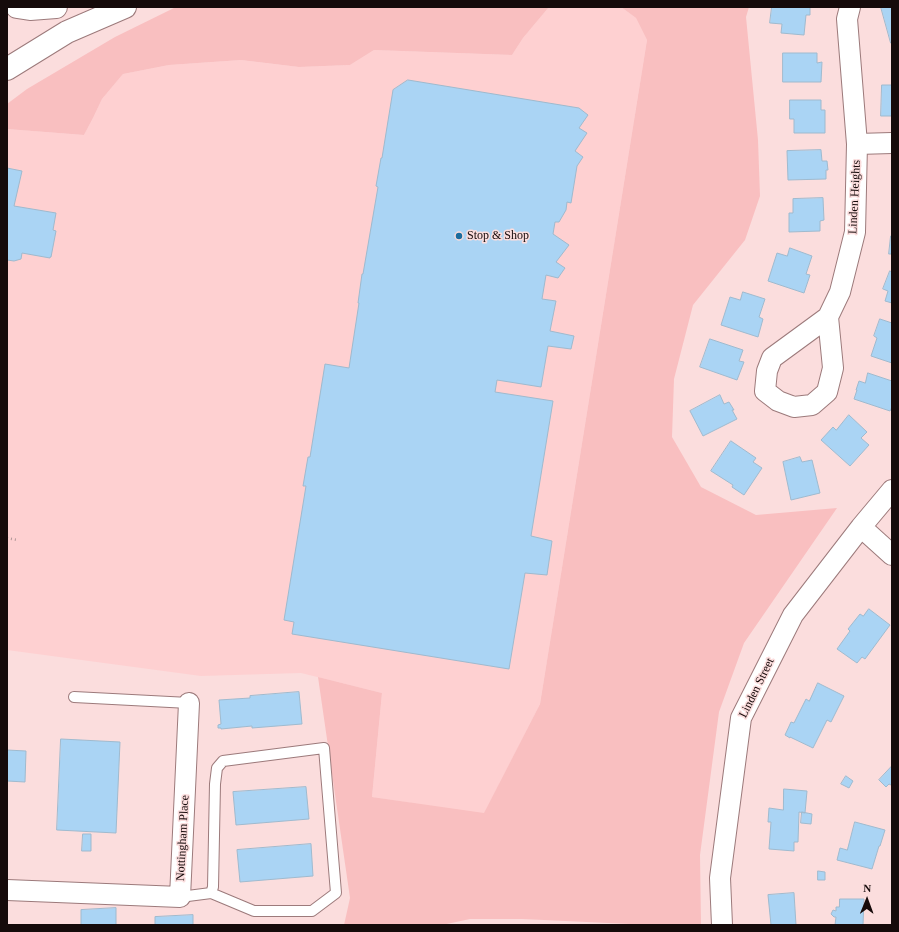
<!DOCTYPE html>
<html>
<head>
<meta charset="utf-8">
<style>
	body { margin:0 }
	#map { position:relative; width:899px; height:932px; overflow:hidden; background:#fbdddd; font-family:"Times New Roman",serif }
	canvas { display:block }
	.frame { position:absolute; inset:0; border:8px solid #150a0a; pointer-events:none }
	.north { position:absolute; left:847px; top:880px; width:40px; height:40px; -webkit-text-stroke:3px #fbdddd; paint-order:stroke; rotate:1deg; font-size:11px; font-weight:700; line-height:16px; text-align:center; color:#150a0a }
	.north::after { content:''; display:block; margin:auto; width:14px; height:18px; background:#150a0a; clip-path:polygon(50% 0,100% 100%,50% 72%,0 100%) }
</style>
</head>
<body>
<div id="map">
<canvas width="899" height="932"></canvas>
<div class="frame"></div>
<div class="north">N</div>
</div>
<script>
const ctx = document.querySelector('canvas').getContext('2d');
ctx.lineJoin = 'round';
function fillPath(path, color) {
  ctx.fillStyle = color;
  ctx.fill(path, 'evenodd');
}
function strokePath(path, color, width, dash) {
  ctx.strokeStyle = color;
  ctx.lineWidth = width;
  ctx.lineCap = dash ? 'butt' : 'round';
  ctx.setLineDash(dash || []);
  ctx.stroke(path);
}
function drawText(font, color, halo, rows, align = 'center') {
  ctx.font = font + ' "Times New Roman",serif';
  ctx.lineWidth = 3;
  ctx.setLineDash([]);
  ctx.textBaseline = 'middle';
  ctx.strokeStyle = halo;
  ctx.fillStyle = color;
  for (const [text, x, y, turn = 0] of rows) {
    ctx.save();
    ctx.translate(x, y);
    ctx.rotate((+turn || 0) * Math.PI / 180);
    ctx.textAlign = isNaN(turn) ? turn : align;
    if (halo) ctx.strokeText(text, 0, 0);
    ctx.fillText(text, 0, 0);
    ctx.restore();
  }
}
const built = new Path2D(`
	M 549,7 L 621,7 L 636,18 L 647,40 L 540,704 L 484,814 L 372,797 L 382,693 L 301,673 L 201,676 L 7,650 L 7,129 L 84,135 L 93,118 L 102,99 L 123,74 L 169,65 L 241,60 L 299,67 L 350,65 L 374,50 L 512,55 L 523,38 Z`);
const green = new Path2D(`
	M 176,7 L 549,7 L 523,38 L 512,55 L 374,50 L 350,65 L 299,67 L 241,60 L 169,65 L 123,74 L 102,99 L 93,118 L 84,135 L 7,129 L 7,104 L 27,89 L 115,37 Z
	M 621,7 L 749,7 L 746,17 L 758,140 L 760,196 L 745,240 L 693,305 L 674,379 L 672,437 L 701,487 L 756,515 L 837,508 L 744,643 L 719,712 L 700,855 L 701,925 L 631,925 L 630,924 L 522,919 L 470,919 L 442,925 L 344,925 L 350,898 L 318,677 L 382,693 L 372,797 L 484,813 L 540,704 L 647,40 L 636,18 Z`);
const building = new Path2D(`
	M 772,7 L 810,7 L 810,15 L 806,15 L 804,35 L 781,33 L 782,24 L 770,23 Z
	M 881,7 L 892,7 L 892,43 L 891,43 Z
	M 783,53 L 817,53 L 817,63 L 822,62 L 821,82 L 783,82 Z
	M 408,80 L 579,108 L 588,115 L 579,128 L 587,133 L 575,151 L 583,157 L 577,166 L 571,203 L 567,202 L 566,210 L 559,222 L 555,222 L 553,234 L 569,245 L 556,262 L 565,268 L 558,278 L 546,275 L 542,299 L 556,301 L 550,331 L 574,336 L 571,349 L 548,346 L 541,387 L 497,380 L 495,392 L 553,401 L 531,536 L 552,541 L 547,575 L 525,573 L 509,669 L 292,634 L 294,622 L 284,620 L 306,486 L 303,486 L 308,457 L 310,457 L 325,364 L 349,368 L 359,303 L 358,303 L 362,274 L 363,274 L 378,187 L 376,186 L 381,158 L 382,158 L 393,90 Z
	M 882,85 L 892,85 L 892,116 L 881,116 Z
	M 790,100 L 821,100 L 821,110 L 825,110 L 825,133 L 794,133 L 794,119 L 790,119 Z
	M 821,150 L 822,161 L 827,161 L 828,170 L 826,170 L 826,179 L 788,180 L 787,151 Z
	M 7,168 L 22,171 L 14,206 L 56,213 L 53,230 L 56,231 L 51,257 L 50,257 L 50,258 L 22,253 L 21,259 L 14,261 L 7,260 Z
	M 823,198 L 824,220 L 820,221 L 820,231 L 789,232 L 789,213 L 793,213 L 793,199 Z
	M 891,236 L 892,236 L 892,254 L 889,254 Z
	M 790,248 L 812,256 L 806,274 L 810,275 L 804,293 L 768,281 L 777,253 L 787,256 Z
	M 890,271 L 892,272 L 892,303 L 885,301 L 888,291 L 883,289 Z
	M 743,292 L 765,299 L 759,317 L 763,319 L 758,337 L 721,325 L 730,297 L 740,300 Z
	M 880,319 L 892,323 L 892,363 L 871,356 L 877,338 L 874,336 Z
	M 710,339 L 743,350 L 739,361 L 744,362 L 737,380 L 700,367 Z
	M 868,373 L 892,381 L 892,407 L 890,411 L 854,399 L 857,390 L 856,390 L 859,381 L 865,383 Z
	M 720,395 L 724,404 L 729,402 L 734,410 L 732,410 L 737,419 L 703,436 L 690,411 Z
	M 849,415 L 867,432 L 861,438 L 869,445 L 850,466 L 821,440 L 833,427 L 836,430 Z
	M 731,441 L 756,458 L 753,462 L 762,468 L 744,495 L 732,487 L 733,485 L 711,471 Z
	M 800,457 L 802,462 L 812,460 L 820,493 L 791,500 L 783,462 Z
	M 869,609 L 890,625 L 865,659 L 862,657 L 857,663 L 837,649 L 850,631 L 848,629 L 860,614 L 863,616 Z
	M 818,683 L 844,696 L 831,722 L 827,720 L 813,748 L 790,737 L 790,738 L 785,735 L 791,722 L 794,723 L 806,699 L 809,701 Z
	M 299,692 L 302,724 L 252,728 L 252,726 L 221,729 L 221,728 L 218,728 L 218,725 L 221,724 L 219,700 L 250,698 L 250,696 Z
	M 61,739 L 120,742 L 116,833 L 57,830 Z
	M 7,750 L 26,751 L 25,782 L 7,781 Z
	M 892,766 L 892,785 L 891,785 L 889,784 L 886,787 L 879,780 Z
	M 846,776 L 853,781 L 849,788 L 841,784 Z
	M 306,787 L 309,819 L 236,825 L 233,792 Z
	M 784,789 L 807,791 L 805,813 L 799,812 L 798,842 L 794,842 L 794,851 L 769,849 L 771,822 L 768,822 L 769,808 L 783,810 Z
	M 802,812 L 812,814 L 811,824 L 801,823 Z
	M 855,822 L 885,830 L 880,846 L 879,846 L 872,869 L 837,860 L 840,848 L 847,850 Z
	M 83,834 L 91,834 L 91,851 L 82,851 Z
	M 311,844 L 313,876 L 240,882 L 237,850 Z
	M 818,871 L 825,872 L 825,880 L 818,880 Z
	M 794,893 L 796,925 L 771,925 L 768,895 Z
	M 840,899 L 864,899 L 863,925 L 835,925 L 836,917 L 834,917 L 831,914 L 833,910 L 836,911 L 836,907 L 839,907 Z
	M 116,908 L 116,925 L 81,925 L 81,910 Z
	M 193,915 L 193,925 L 155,925 L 155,917 Z`);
const path = new Path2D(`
	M 7,538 L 17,540`);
const lane = new Path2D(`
	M 74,697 L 189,703
	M 180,897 L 211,893 L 213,887 L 215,784 L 217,768 L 223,761 L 324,748 L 336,893 L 312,911 L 254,911 L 211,893`);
const street = new Path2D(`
	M 857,144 L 892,143
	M 828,317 L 833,368 L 827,392 L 812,405 L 794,407 L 778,401 L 765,391 L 767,371 L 772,358 L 828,317 L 840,292 L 855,232 L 857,144 L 847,19 L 850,7
	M 861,527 L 892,555
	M 7,890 L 180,897 L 189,703
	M 722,925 L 720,878 L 741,718 L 793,615 L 861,527 L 892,490`);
const highway = new Path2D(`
	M 17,7 L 30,9 L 56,7
	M 7,69 L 67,32 L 125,7`);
const markers = [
	[459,236,4,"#1b6c9d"]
];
const streetNames = [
	["Linden Heights",855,197,-87],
	["Linden Street",757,688,-64],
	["Nottingham Place",183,838,-87]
];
const poiNames = [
	["Stop & Shop",467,236]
];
fillPath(built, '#fed0d1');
fillPath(green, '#f9bfc0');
fillPath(building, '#aad4f4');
strokePath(building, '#9fbace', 1);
strokePath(lane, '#9c7a7b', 12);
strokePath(street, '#9c7a7b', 22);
strokePath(highway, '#9c7a7b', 24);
strokePath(path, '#af9797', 2.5, [1, 3]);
strokePath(lane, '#fff', 10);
strokePath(street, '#fff', 20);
strokePath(highway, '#fff', 22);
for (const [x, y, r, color] of markers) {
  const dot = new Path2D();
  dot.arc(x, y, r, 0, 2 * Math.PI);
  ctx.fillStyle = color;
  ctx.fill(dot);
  strokePath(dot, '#fbdddd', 1.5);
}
drawText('12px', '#150a0a', '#fbdddd', streetNames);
drawText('12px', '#150a0a', '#fbdddd', poiNames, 'left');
</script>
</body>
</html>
